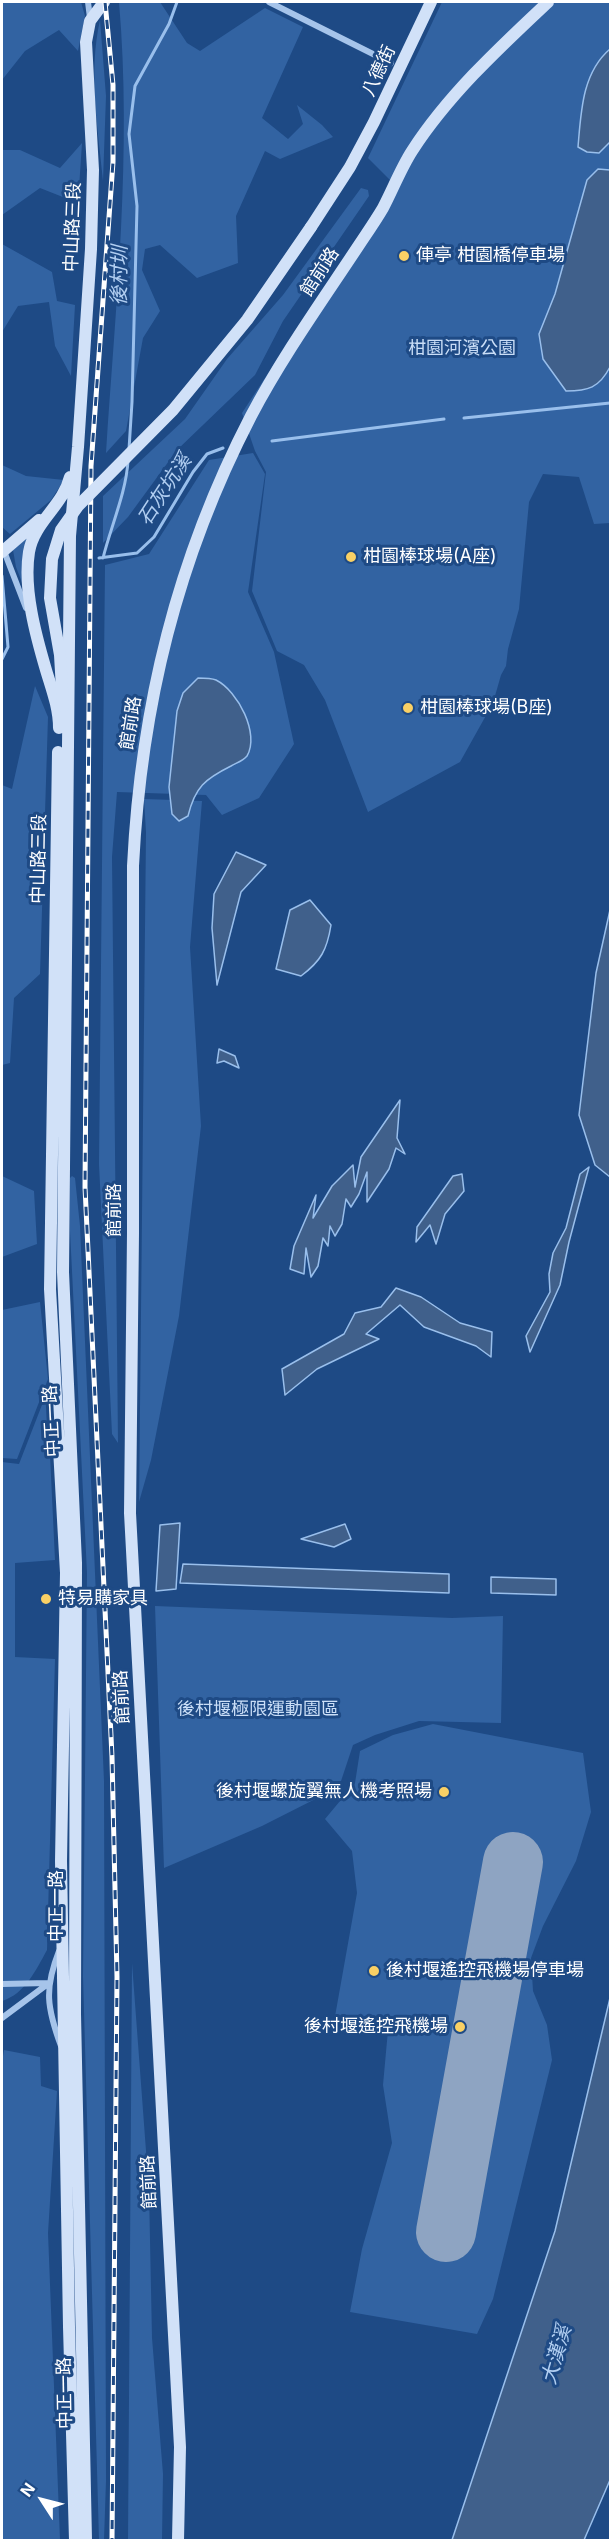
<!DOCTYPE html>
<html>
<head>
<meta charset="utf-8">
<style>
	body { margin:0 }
	#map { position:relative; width:612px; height:2542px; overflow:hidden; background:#1e4a85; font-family:Inter,sans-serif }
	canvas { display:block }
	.frame { position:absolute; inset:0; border:3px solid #fff; pointer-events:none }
	.north { position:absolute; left:12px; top:2470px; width:60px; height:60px; -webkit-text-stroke:4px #1e4a85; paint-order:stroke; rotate:306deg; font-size:16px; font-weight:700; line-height:24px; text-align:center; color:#fff }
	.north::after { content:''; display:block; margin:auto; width:21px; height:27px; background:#fff; clip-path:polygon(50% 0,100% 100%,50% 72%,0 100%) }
</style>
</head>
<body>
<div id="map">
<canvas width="612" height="2542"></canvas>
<div class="frame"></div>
<div class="north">N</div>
</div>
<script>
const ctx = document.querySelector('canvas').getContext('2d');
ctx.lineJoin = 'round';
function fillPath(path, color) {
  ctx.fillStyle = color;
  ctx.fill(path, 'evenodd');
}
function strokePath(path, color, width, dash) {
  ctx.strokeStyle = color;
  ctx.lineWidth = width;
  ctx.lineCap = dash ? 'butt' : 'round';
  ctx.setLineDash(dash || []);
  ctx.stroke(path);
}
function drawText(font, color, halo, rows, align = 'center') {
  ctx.font = font + ' Inter,"Noto Sans TC",sans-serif';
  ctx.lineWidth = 6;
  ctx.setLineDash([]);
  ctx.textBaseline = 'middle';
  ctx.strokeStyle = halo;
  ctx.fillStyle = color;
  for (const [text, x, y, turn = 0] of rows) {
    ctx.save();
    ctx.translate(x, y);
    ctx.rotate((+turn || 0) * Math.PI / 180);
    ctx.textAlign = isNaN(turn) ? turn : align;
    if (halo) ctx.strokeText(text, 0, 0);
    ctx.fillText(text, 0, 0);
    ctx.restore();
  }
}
const green = new Path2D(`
	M 2,2 L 81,2 L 85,16 L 78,51 L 59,30 L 25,51 L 2,80 Z
	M 119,2 L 160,2 L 187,43 L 200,51 L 265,8 L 303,27 L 262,118 L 288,139 L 303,124 L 297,105 L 322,125 L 333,137 L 280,159 L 265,151 L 236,216 L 238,263 L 197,278 L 160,245 L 145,249 L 142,270 L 160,311 L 143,338 L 126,431 L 106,453 C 116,302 132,152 119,2 Z
	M 442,2 L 610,2 L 610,523 L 594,524 L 579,477 L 543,474 L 529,502 L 519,609 L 508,649 L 506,666 L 501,675 L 493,703 L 460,762 L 368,812 L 325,700 L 304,665 L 277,651 L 252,591 L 266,472 L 255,451 L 242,413 L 393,183 L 368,158 Z
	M 100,20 L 106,96 L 103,181 C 98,128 88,73 100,20 Z
	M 82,143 L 78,203 L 40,188 L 2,215 L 2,150 L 20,150 L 60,168 Z
	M 361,188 L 368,190 L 369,196 L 283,321 L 255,375 L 177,450 L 128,517 L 103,543 L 103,496 L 185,419 L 227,359 L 283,295 Z
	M 2,244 L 52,272 L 57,301 L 75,305 L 71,376 L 55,346 L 49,302 L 18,306 L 2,332 Z
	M 253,453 L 265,474 L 248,592 L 274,652 L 294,744 L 259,798 L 222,815 L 206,795 L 117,792 L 112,857 L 118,1443 L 112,1434 L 99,1164 L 105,565 L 149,554 L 209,460 Z
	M 2,465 L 26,476 L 64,480 L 51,500 L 10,534 L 2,527 Z
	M 28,533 L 22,563 L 26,593 L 16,567 L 13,550 Z
	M 35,686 L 48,717 L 40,974 L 14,998 L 10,1063 L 2,1065 L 2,785 L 12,789 Z
	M 144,799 L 202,801 L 190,947 L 201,1126 L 179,1316 L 151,1460 L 139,1502 L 146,832 Z
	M 2,1176 L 34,1191 L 37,1244 L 2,1257 Z
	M 72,1176 L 75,1178 L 80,1226 L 104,1781 L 106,2481 L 104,2540 L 99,2540 L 83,1976 L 87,1573 L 70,1231 L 70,1178 Z
	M 40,1302 L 48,1379 L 17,1459 L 2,1458 L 2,1310 Z
	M 47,1392 L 55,1560 L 15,1563 L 15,1657 L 55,1659 L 47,1950 C 36,1970 25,1994 2,2001 L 2,1462 L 19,1464 Z
	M 155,1606 L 452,1618 L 503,1616 L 501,1723 L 419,1721 L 375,1735 L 353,1745 L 339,1787 L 262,1826 L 164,1868 Z
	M 433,1724 L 583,1753 L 591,1812 L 576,1861 L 543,1926 L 531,1958 L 533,1991 L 547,2025 L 552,2060 L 493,2299 L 477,2334 L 350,2312 L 362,2249 L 392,2143 L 383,2085 L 388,2030 L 334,2022 L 357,1893 L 352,1851 L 325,1819 L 355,1783 L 360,1751 L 393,1735 Z
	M 132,1963 L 149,2191 L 152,2338 L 163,2474 L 162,2540 L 128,2540 Z
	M 4,2050 L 40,2057 L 41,2086 L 57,2091 L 48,2233 L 60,2540 L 2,2540 L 2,2062 Z`);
const water = new Path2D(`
	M 610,49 L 610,142 L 599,153 L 587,152 L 578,147 C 581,112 582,73 610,49 Z
	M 598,169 L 610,170 L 610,367 C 599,388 588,391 566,391 L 543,359 L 539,334 L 555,294 L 587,180 Z
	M 198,678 C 204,678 211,678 216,680 C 238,691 260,734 247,756 C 243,761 236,763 231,766 C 205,779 195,787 188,816 L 179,821 L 172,814 L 169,787 L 177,711 L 183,693 Z
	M 236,852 L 266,865 L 241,892 L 217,985 L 212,928 L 214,894 Z
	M 310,900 L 331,925 C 327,950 321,961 301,976 L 276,969 L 290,910 Z
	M 610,910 L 610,1177 L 595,1165 L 579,1115 L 596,973 Z
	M 219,1049 L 235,1056 L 239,1068 L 224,1061 L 217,1063 Z
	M 400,1100 L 397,1138 L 405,1154 L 396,1148 L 389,1169 L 367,1202 L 367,1172 L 359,1194 L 351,1207 L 346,1199 L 342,1224 L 335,1236 L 330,1226 L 328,1246 L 323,1238 L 318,1266 L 311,1277 L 306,1248 L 304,1274 L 290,1269 L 294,1246 L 316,1195 L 313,1218 L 332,1186 L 353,1165 L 355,1187 L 361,1157 Z
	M 589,1167 L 569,1242 L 560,1285 L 530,1352 L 526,1336 L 550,1292 L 549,1274 L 553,1253 L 566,1228 L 580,1174 Z
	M 462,1174 L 464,1191 L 445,1214 L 436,1244 L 430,1225 L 416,1242 L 417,1227 L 453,1176 Z
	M 396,1288 L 421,1297 L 460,1323 L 492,1332 L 491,1357 L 476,1346 L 424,1327 L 400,1305 L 366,1334 L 379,1339 L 317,1369 L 285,1395 L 282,1369 L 344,1334 L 355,1313 L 381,1307 Z
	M 180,1523 L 176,1589 L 156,1591 L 160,1525 Z
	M 345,1524 L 351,1539 L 334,1547 L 301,1539 Z
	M 183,1564 L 449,1574 L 449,1593 L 180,1583 Z
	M 491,1577 L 556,1579 L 556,1595 L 491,1593 Z
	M 610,1998 L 610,2480 L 584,2540 L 452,2540 L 555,2231 Z`);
const stream = new Path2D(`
	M 464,418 L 610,403
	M 272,441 L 444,419
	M 129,449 L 132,402 L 137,206 L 129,134 L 135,86 L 169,24 L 177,2
	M 99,558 L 137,553 L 154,537 L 193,472 L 207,454 L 223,448
	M 103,558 C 111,526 126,493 128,461
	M 2,576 L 8,647 L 2,659`);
const runway = new Path2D(`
	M 446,2232 L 513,1862`);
const street = new Path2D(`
	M 88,2 L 90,18
	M 269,2 L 391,63
	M 4,551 L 26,608
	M 59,1951 C 44,1989 47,2008 61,2046
	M 2,1984 L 48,1983
	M 2,2018 L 49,1983`);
const secondary = new Path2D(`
	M 311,227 L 350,167 L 374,122 L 431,2
	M 2,552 L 39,520
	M 59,728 C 59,708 52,690 46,670 C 36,636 23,589 29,552 C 34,522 63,506 70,477
	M 58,752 L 50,1289 L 66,1573 L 61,1861 L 69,2327 L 75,2540
	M 86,2540 L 75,2014 L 76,1563 L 63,1272 L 70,536 L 78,447 L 91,249 L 93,170 L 86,42 L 90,21 L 104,2
	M 178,2540 L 180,2447 L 130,1513 L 133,1233 L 133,866 C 141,706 177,559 251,416 C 282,357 322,301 359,245 C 367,233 376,220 383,208 C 393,189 401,168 412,151 C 448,95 500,47 548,2`);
const rail = new Path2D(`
	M 105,2 L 113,85 L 113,162 L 91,466 L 85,1187 L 112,1757 L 117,1977 L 112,2540`);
const secondaryBridge = new Path2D(`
	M 63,706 L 60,655 L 50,598 L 52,559 L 61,530 L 78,506 L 173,410 L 247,320 L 311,227`);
const markers = [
	[404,256,6,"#f9d065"],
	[351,557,6,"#f9d065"],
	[408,708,6,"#f9d065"],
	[46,1599,6,"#f9d065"],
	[444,1792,6,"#f9d065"],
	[374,1971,6,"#f9d065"],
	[460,2027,6,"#f9d065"]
];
const streetNames = [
	["八德街",379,71,-65],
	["中山路三段",73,227,-88],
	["館前路",320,272,-57],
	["館前路",131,723,-81],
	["中山路三段",39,859,-89],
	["館前路",115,1210,-90],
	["中正一路",52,1421,-93],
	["館前路",122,1697,-93],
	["中正一路",57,1906,-90],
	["館前路",149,2182,-93],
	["中正一路",65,2393,-91]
];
const poiNames = [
	["俥亭 柑園橋停車場",416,256],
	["柑園棒球場(A座)",363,557],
	["柑園棒球場(B座)",420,708],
	["特易購家具",58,1599],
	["後村堰螺旋翼無人機考照場",432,1792,"right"],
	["後村堰遙控飛機場停車場",386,1971],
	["後村堰遙控飛機場",448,2027,"right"]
];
const parkNames = [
	["柑園河濱公園",462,349],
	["後村堰極限運動園區",258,1710]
];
const waterNames = [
	["後村圳",120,276,-89],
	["石灰坑溪",165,490,-57],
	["大漢溪",557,2355,-74]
];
fillPath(green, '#3263a2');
fillPath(water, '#40608b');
strokePath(water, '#99bfec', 1.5);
strokePath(stream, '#99bfec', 3);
strokePath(runway, '#8ea4c2', 60);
strokePath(street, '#a6c4ea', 6);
strokePath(secondary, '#d1e1f8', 12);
strokePath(rail, '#fff', 5);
strokePath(rail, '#1e4a85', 3, [9]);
strokePath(secondaryBridge, '#d1e1f8', 12);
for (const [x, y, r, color] of markers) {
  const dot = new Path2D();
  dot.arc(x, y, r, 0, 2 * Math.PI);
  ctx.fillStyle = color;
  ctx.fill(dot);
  strokePath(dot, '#1e4a85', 2);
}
drawText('18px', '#fff', '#1e4a85', streetNames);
drawText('18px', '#fff', '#1e4a85', poiNames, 'left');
drawText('18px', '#cadef7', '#1e4a85', parkNames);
drawText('italic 20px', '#b1cef1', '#1e4a85', waterNames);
</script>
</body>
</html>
